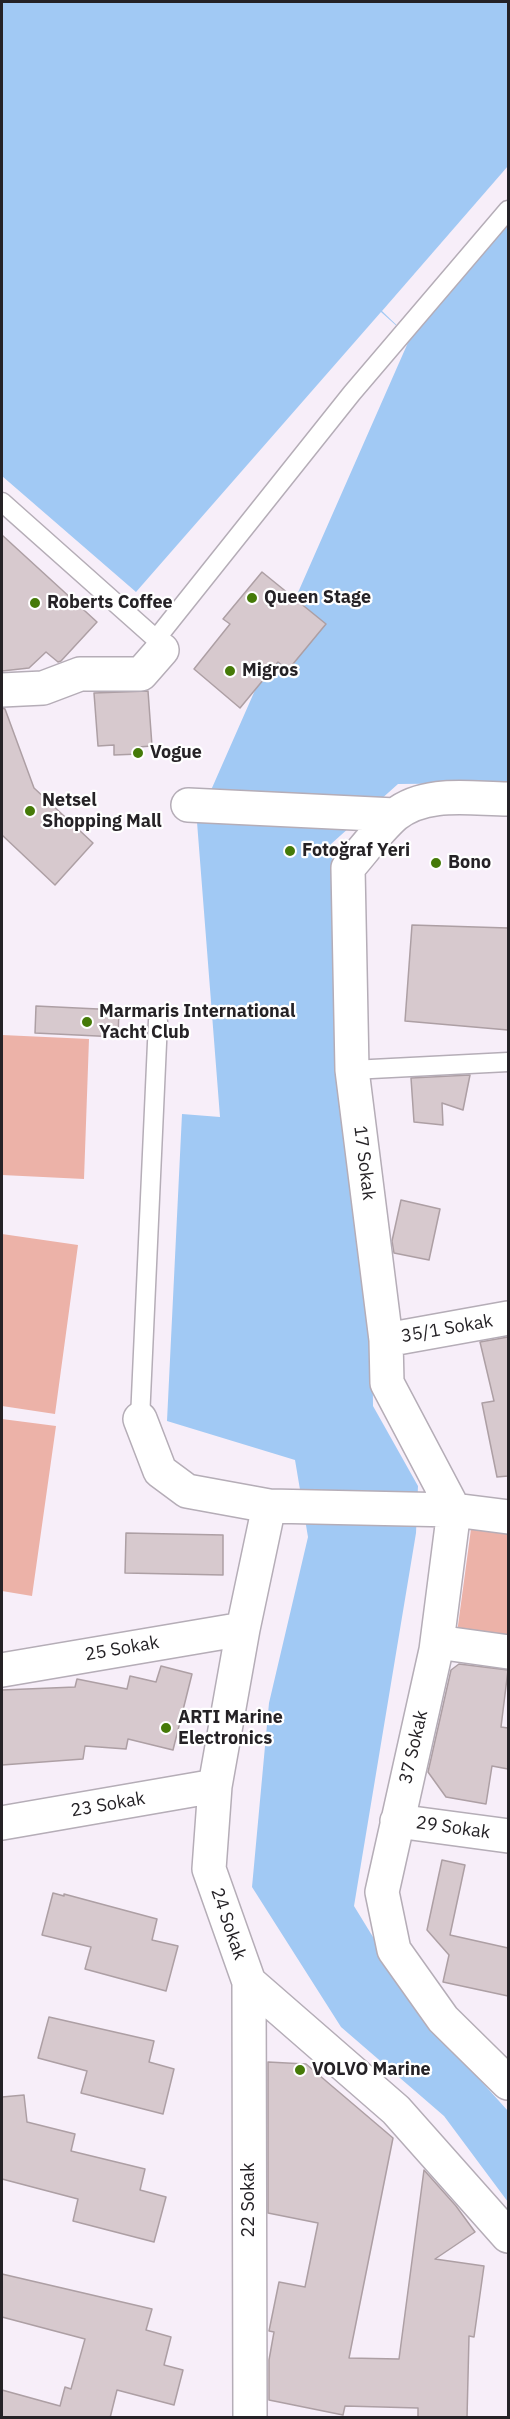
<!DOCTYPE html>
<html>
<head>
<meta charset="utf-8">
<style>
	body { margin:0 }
	#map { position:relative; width:510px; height:2419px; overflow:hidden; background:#f7eef9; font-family:"IBM Plex Sans",sans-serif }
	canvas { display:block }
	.frame { position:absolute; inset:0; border:3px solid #252226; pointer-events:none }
</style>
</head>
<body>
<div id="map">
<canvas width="510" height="2419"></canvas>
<div class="frame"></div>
</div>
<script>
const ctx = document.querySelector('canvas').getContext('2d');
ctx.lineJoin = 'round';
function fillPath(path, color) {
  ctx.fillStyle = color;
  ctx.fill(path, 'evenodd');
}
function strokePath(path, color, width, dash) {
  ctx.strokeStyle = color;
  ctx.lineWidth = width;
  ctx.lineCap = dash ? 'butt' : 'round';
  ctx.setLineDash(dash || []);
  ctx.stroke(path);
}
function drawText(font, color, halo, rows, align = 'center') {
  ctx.font = font + ' "IBM Plex Sans",sans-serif';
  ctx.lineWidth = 4.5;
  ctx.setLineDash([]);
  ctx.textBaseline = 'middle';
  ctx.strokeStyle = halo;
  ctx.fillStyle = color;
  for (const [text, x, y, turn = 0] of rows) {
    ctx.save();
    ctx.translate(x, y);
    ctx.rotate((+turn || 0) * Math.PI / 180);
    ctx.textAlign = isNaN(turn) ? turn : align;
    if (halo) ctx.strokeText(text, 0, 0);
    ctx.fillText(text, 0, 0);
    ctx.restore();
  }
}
const green = new Path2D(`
	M 2,1035 L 89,1039 L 84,1179 L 2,1175 Z
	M 2,1234 L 78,1245 L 55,1414 L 2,1406 Z
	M 2,1419 L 56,1426 L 32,1596 L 2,1591 Z
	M 473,1514 L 508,1519 L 508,1640 L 457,1633 Z`);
const water = new Path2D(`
	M 2,2 L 508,2 L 508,783 L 398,784 L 331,844 L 353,1113 L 370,1116 L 373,1406 L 418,1486 L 416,1533 L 354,1906 L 419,2012 L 508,2111 L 508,2202 L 444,2116 L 341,2027 L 252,1887 L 269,1703 L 308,1537 L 295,1460 L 167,1421 L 182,1114 L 220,1117 L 197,822 L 410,338 L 381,312 L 136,592 L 2,476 Z`);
const pier = new Path2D(`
	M 508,166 L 508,224 L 410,338 L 382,311 Z`);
const building = new Path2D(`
	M 2,535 L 97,622 L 61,661 L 58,662 L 46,652 L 29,668 L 2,671 Z
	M 262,572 L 326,624 L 288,670 L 278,662 L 240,708 L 194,669 L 230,624 L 223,619 Z
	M 148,691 L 152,746 L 138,747 L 139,754 L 114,755 L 114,745 L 98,746 L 94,693 Z
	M 2,708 L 5,709 L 34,788 L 93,843 L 55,885 L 2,835 Z
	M 412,925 L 508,928 L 508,1030 L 405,1021 Z
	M 36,1006 L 119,1010 L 118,1037 L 35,1033 Z
	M 470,1075 L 463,1110 L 442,1103 L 443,1125 L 414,1122 L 411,1078 Z
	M 401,1200 L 440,1209 L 429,1260 L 394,1253 L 392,1241 Z
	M 508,1337 L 508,1476 L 497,1477 L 482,1403 L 494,1401 L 480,1342 Z
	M 126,1533 L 223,1535 L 223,1575 L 125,1573 Z
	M 459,1664 L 508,1670 L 501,1727 L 508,1728 L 508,1769 L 492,1766 L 486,1804 L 446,1797 L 428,1772 L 451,1670 Z
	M 161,1666 L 192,1674 L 173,1750 L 128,1739 L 126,1749 L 85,1746 L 83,1759 L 2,1765 L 2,1690 L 75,1687 L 77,1679 L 127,1689 L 130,1676 L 156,1682 Z
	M 442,1860 L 465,1865 L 450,1935 L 508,1948 L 508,1996 L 443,1982 L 449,1955 L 427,1930 Z
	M 53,1893 L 64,1896 L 64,1894 L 157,1919 L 152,1940 L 178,1946 L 166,1991 L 85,1969 L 91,1947 L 42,1935 Z
	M 49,2017 L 154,2041 L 149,2062 L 174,2069 L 163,2114 L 81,2093 L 87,2071 L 38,2058 Z
	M 268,2062 L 306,2064 L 393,2138 L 349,2358 L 399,2359 L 424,2170 L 456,2206 L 475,2232 L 435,2259 L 484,2266 L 474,2337 L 469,2336 L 467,2418 L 418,2418 L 418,2408 L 345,2406 L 343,2415 L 269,2400 L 269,2360 L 274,2332 L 269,2331 L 279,2282 L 305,2287 L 318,2223 L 268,2213 Z
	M 24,2095 L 27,2122 L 75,2134 L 71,2151 L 145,2169 L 140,2190 L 166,2197 L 154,2242 L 73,2221 L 78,2199 L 2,2179 L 2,2097 Z
	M 2,2274 L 152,2309 L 146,2330 L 171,2337 L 164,2365 L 183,2370 L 174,2405 L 117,2390 L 110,2418 L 2,2418 L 2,2390 L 60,2406 L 65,2387 L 71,2389 L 85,2339 L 2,2317 Z`);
const lane = new Path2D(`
	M 2,502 L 156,639 L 352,393 L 508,210
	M 352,1070 L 508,1062
	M 140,1419 L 158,1021`);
const street = new Path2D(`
	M 2,690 L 43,688 L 80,674 L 141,674 L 162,650
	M 188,805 L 395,815
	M 386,1340 L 508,1318
	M 140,1419 L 160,1471 L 187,1491 L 269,1506 L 454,1510 L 508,1517
	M 269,1506 L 243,1629 L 215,1786 L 209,1869 L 249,1982 L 396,2110 L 508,2236
	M 454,1510 L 387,1383 L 386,1340 L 352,1070 L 348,868 C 363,851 378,830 395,815 C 426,790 472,799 508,799
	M 454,1510 L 436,1650 L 382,1892 L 394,1950 L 443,2019 L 508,2083
	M 437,1642 L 508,1652
	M 2,1670 L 243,1629
	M 397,1821 L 508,1836
	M 2,1823 L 215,1786
	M 249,1982 L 250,2418`);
const markers = [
	[252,598,6,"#457a08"],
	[35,603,6,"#457a08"],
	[230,671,6,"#457a08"],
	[138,753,6,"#457a08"],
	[30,811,6,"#457a08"],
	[290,851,6,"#457a08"],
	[436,863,6,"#457a08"],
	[87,1022,6,"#457a08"],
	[166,1728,6,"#457a08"],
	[300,2070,6,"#457a08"]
];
const poiNames = [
	["Queen Stage",264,598],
	["Roberts Coffee",47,603],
	["Migros",242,671],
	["Vogue",150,753],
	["Netsel",42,801],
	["Shopping Mall",42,822],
	["Fotoğraf Yeri",302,851],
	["Bono",448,863],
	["Marmaris International",99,1012],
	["Yacht Club",99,1033],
	["ARTI Marine",178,1718],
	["Electronics",178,1739],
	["VOLVO Marine",312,2070]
];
const streetNames = [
	["17 Sokak",364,1163,83],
	["35/1 Sokak",447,1329,-10],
	["25 Sokak",122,1649,-10],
	["37 Sokak",414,1747,-77],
	["23 Sokak",108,1805,-10],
	["29 Sokak",453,1828,8],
	["24 Sokak",228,1924,71],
	["22 Sokak",249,2200,-90]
];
fillPath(green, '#ecb2a8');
fillPath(water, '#a1c9f4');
fillPath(pier, '#f7eef9');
fillPath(building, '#d7c9ce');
strokePath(building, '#ad9fa4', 1.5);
strokePath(lane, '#b5adb7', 21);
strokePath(street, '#b5adb7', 36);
strokePath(lane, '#fff', 18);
strokePath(street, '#fff', 33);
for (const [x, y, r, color] of markers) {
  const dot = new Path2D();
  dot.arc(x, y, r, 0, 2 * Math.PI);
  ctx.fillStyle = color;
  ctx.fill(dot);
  strokePath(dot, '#fff', 2);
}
drawText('bold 18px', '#252226', '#fff', poiNames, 'left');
drawText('18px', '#252226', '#fff', streetNames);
</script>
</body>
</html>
